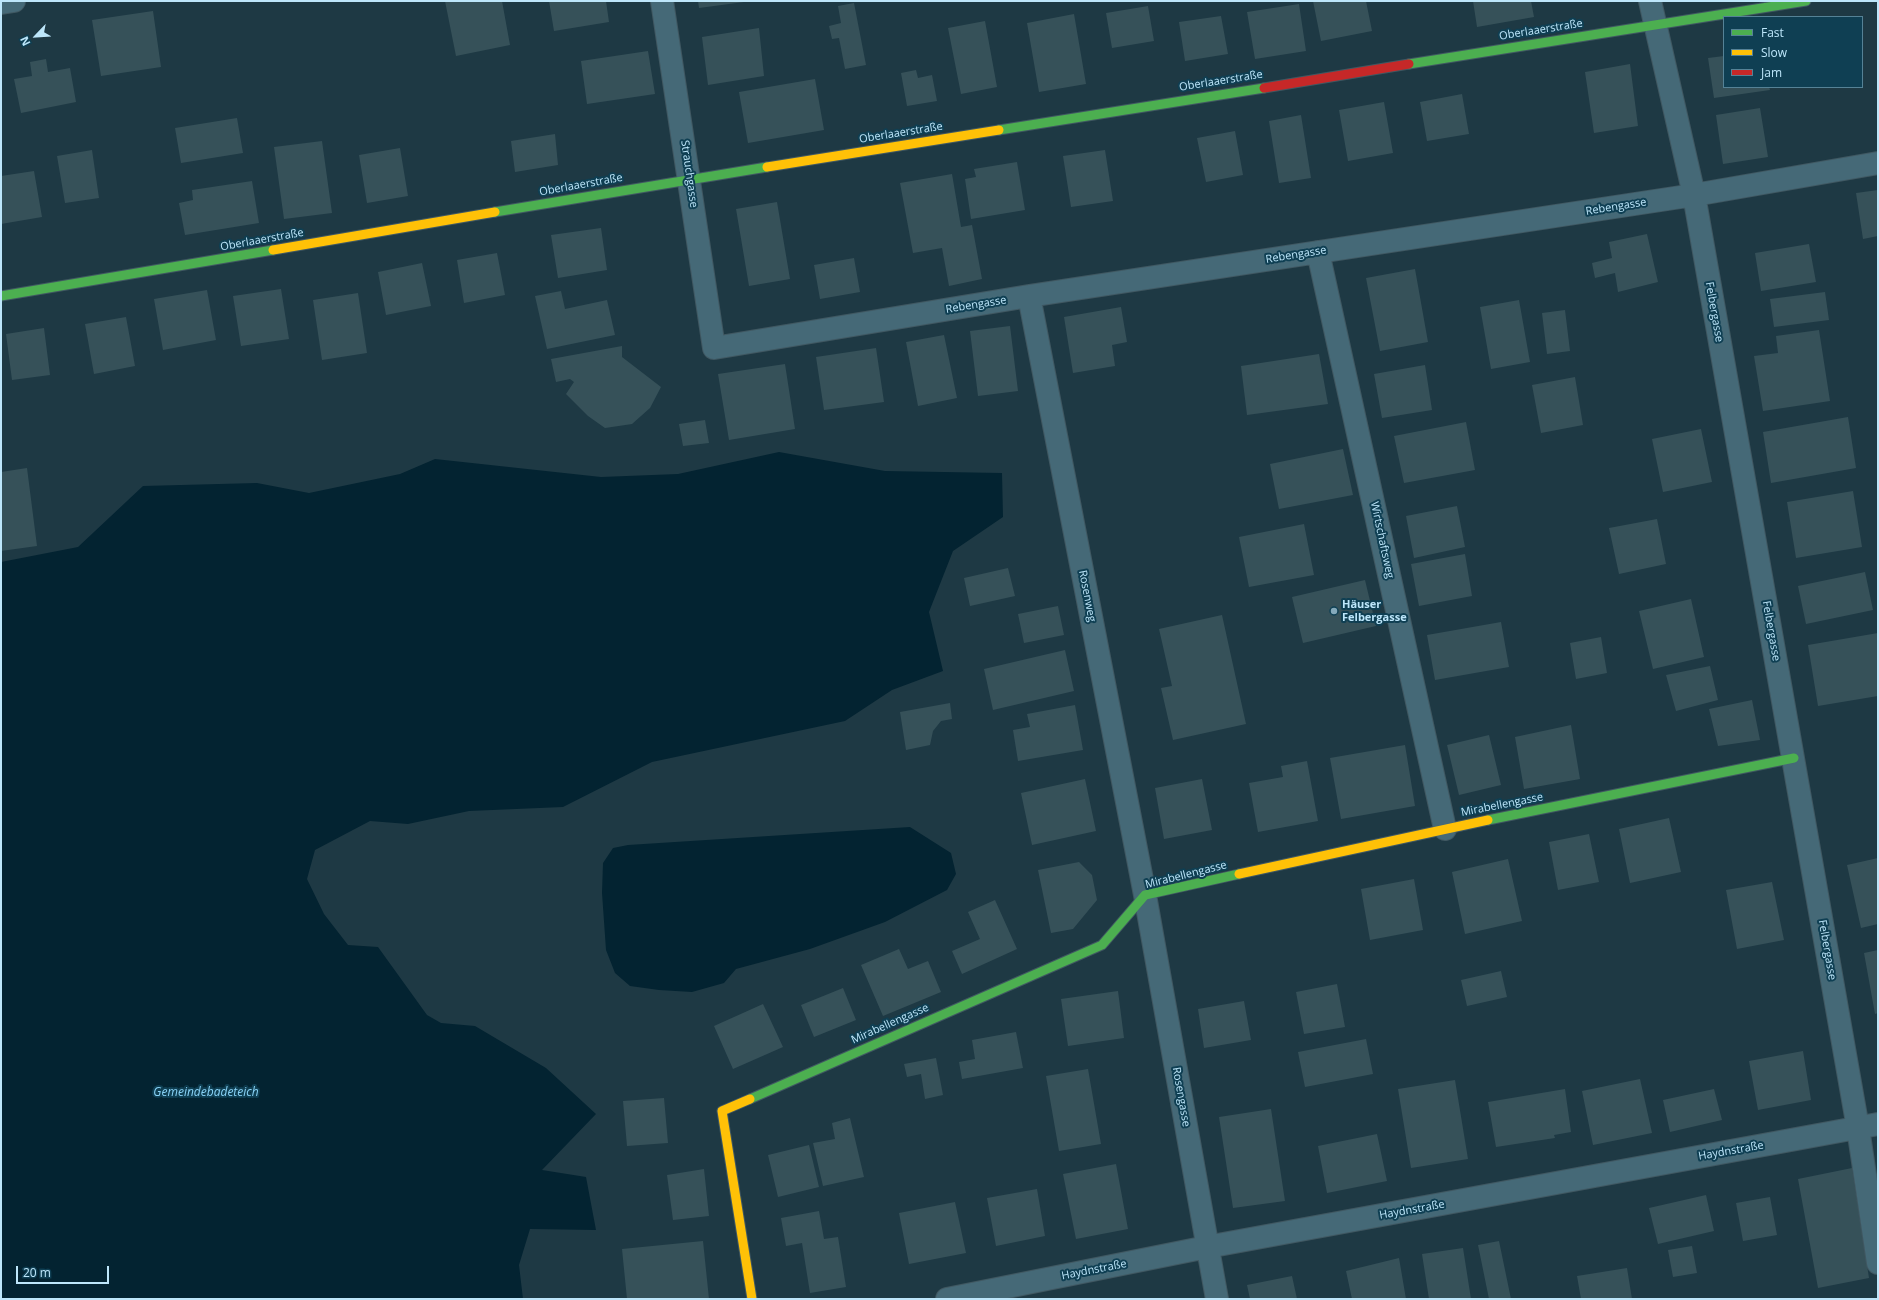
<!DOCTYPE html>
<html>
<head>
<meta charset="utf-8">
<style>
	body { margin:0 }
	#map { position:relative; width:1879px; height:1300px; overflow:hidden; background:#1e3944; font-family:"Open Sans",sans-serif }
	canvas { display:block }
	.frame { position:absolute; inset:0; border:2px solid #bde6fa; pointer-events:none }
	.legend { position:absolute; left:1723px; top:16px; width:140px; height:72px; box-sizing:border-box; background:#0f3f53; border:1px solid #558296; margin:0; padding:5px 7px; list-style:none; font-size:12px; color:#bde6fa }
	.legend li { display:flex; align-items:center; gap:8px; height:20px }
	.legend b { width:20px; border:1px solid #558296 }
	.north { position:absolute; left:16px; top:16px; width:40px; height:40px; -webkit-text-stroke:3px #0f3f53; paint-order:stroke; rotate:245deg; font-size:11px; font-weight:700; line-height:16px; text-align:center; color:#bde6fa }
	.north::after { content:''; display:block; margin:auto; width:14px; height:18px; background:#bde6fa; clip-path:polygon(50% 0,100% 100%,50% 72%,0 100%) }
	.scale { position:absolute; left:16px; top:1266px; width:93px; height:18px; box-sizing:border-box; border:2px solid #bde6fa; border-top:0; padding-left:5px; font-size:12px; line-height:14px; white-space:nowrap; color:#bde6fa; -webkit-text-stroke:3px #0f3f53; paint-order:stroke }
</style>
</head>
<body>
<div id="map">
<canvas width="1879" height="1300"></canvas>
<div class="frame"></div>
<ul class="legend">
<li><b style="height:5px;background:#4caf50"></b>Fast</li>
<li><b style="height:5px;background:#ffc107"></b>Slow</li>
<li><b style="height:5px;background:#c62828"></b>Jam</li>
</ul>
<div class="north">N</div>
<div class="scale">20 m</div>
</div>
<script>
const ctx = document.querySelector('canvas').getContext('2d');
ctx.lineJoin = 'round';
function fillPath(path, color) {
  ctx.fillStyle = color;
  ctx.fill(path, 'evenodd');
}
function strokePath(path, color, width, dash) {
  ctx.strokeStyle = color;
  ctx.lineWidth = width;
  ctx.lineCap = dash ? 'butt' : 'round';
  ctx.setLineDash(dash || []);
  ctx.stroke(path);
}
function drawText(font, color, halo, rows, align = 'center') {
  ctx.font = font + ' "Open Sans",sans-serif';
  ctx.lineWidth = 4;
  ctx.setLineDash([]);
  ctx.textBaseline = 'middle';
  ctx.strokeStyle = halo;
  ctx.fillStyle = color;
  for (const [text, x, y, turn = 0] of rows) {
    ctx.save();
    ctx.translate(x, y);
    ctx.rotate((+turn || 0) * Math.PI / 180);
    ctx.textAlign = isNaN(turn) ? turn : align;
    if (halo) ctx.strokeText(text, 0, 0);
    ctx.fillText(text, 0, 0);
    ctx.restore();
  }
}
const water = new Path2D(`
	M 779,452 L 885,471 L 1002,473 L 1003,517 L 953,551 L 929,612 L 943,671 L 892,690 L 845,721 L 652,762 L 563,807 L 469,811 L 408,824 L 370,821 L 315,850 L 307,879 L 324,914 L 348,945 L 378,947 L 427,1015 L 441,1023 L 475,1026 L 546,1068 L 596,1114 L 542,1170 L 586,1177 L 596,1230 L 530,1229 L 519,1265 L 523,1299 L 1,1299 L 1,562 L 78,547 L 143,486 L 257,483 L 309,493 L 400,474 L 435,459 L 601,477 L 678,474 Z
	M 910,827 L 951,853 L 956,874 L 947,890 L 885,922 L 810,949 L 736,969 L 724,983 L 692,992 L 659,990 L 630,986 L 615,973 L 606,950 L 602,893 L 603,863 L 613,848 L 628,845 Z`);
const building = new Path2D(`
	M 445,1 L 502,1 L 510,45 L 456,56 Z
	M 549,1 L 606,1 L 609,22 L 554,31 Z
	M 698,1 L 744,1 L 744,2 L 699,8 Z
	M 1313,1 L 1366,1 L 1372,31 L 1321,41 Z
	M 1473,1 L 1531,1 L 1534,17 L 1477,27 Z
	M 854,3 L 866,65 L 845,69 L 839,38 L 832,39 L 829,26 L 841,23 L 838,6 Z
	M 1299,4 L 1306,51 L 1255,59 L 1247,12 Z
	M 1148,6 L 1154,41 L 1112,48 L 1106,13 Z
	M 153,11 L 161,67 L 101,76 L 92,20 Z
	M 1074,14 L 1086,84 L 1039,92 L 1027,23 Z
	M 1221,16 L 1228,54 L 1185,61 L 1179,22 Z
	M 985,21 L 997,87 L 961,94 L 948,28 Z
	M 759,28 L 764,76 L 708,85 L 702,37 Z
	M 648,51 L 655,94 L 587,104 L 581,61 Z
	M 1724,56 L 1724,87 L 1769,87 L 1770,90 L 1714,98 L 1708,58 Z
	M 46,59 L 48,72 L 70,68 L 76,102 L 21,113 L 14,79 L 32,76 L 30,62 Z
	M 1630,64 L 1638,126 L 1594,133 L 1585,72 Z
	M 916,70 L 918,78 L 932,75 L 937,101 L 907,106 L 901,73 Z
	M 815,79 L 824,130 L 748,143 L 739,92 Z
	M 1462,94 L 1469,134 L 1427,141 L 1420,102 Z
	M 1384,102 L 1393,153 L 1348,161 L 1339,110 Z
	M 1760,108 L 1768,157 L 1723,164 L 1716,115 Z
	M 1301,115 L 1311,178 L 1279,183 L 1269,121 Z
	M 237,118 L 243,153 L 181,163 L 175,128 Z
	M 1235,131 L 1243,175 L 1206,182 L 1197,138 Z
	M 555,134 L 558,165 L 515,172 L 511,141 Z
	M 322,141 L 332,213 L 284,219 L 274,147 Z
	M 400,148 L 408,196 L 367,203 L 359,155 Z
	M 92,150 L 99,198 L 65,203 L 57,156 Z
	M 1105,150 L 1113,201 L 1071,207 L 1063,156 Z
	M 1017,162 L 1025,210 L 971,219 L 965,179 L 976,177 L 974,169 Z
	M 34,171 L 42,217 L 1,224 L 1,176 Z
	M 952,174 L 961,227 L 972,225 L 982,279 L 949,286 L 942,248 L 913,253 L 900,183 Z
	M 252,181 L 259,223 L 185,235 L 179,203 L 193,200 L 192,190 Z
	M 1878,190 L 1878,236 L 1863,239 L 1856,193 Z
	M 777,202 L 790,279 L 749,286 L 736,209 Z
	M 601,228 L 607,270 L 558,278 L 551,235 Z
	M 1647,234 L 1658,282 L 1618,292 L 1615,273 L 1595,278 L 1592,263 L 1612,258 L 1609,242 Z
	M 1809,244 L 1816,282 L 1761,291 L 1755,253 Z
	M 497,253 L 505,295 L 464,303 L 457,260 Z
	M 854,258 L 860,292 L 820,299 L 814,265 Z
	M 422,263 L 431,306 L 386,315 L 378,272 Z
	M 1415,269 L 1428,342 L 1380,351 L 1366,278 Z
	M 281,289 L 289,339 L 241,346 L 233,296 Z
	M 207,290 L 216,340 L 163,350 L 154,299 Z
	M 561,291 L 565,309 L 607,300 L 615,335 L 547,349 L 535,296 Z
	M 1825,292 L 1829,320 L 1774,327 L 1770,299 Z
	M 358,293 L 367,353 L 322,360 L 313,300 Z
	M 1519,300 L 1530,362 L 1491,369 L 1480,307 Z
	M 1121,307 L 1127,342 L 1112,345 L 1115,366 L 1073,373 L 1064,317 Z
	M 1565,310 L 1570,351 L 1547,354 L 1542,313 Z
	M 126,317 L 135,366 L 94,374 L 85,324 Z
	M 1010,326 L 1018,391 L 978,396 L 970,331 Z
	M 44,328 L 50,375 L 12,380 L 6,334 Z
	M 1819,330 L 1830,401 L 1763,411 L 1754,356 L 1778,353 L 1776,336 Z
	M 944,335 L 957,398 L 918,406 L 906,342 Z
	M 622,346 L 622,357 L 661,387 L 650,408 L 632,424 L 605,428 L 588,416 L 566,394 L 574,382 L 570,379 L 556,382 L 551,359 Z
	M 876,348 L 884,402 L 824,410 L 816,357 Z
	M 1319,354 L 1328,404 L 1247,415 L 1241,366 Z
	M 785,364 L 795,429 L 729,440 L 718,374 Z
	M 1425,365 L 1432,410 L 1382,418 L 1374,374 Z
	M 1575,377 L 1583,425 L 1541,433 L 1532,385 Z
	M 1848,417 L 1856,468 L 1771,483 L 1763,432 Z
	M 705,420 L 709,443 L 683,446 L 679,424 Z
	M 1466,422 L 1475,470 L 1404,483 L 1394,436 Z
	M 1701,429 L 1712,482 L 1663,492 L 1652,439 Z
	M 1343,449 L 1353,495 L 1279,509 L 1270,464 Z
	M 27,468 L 37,546 L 1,551 L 1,472 Z
	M 1853,491 L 1862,547 L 1796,558 L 1787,502 Z
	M 1457,506 L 1465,547 L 1414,558 L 1406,516 Z
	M 1657,519 L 1666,564 L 1619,574 L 1609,528 Z
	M 1304,524 L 1314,575 L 1249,587 L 1239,537 Z
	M 1465,554 L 1472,596 L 1419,606 L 1411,564 Z
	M 1008,568 L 1015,596 L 970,606 L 964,578 Z
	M 1865,572 L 1873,610 L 1806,624 L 1798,586 Z
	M 1365,580 L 1376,626 L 1303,643 L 1292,597 Z
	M 1691,599 L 1704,657 L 1653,669 L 1639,611 Z
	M 1058,606 L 1064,635 L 1024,643 L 1018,614 Z
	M 1222,615 L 1246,724 L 1173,740 L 1161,688 L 1172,686 L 1159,629 Z
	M 1501,622 L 1509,667 L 1435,680 L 1427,635 Z
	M 1878,633 L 1878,696 L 1818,706 L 1808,645 Z
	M 1601,637 L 1607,673 L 1576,679 L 1570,643 Z
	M 1065,650 L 1074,691 L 993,710 L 984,669 Z
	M 1710,666 L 1718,700 L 1676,711 L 1666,675 Z
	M 1752,700 L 1760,740 L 1718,746 L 1709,709 Z
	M 950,703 L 952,719 L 941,721 L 933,731 L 930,745 L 906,750 L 900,712 Z
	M 1075,705 L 1083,750 L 1018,761 L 1013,730 L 1030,727 L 1027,714 Z
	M 1571,725 L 1580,779 L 1524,789 L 1515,737 Z
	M 1489,735 L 1501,785 L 1459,795 L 1447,745 Z
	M 1405,745 L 1415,806 L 1341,819 L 1330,758 Z
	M 1307,761 L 1318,821 L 1258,832 L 1249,783 L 1283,777 L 1281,766 Z
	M 1085,779 L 1096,831 L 1032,845 L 1021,793 Z
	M 1202,779 L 1212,830 L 1164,839 L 1155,788 Z
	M 1669,818 L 1681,872 L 1630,883 L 1619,829 Z
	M 1589,834 L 1599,882 L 1558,890 L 1549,842 Z
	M 1878,858 L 1878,924 L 1861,928 L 1847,865 Z
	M 1508,859 L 1522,921 L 1465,934 L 1452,872 Z
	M 1079,862 L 1092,875 L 1097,900 L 1073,929 L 1051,933 L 1038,870 Z
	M 1414,879 L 1423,930 L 1370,940 L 1361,889 Z
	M 1772,882 L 1784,940 L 1737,949 L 1726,890 Z
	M 995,900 L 1017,949 L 962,974 L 952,951 L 980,939 L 968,912 Z
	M 899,949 L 908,969 L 928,961 L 941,992 L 883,1016 L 861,965 Z
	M 1878,950 L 1878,1013 L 1875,1014 L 1864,953 Z
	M 1501,971 L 1507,997 L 1467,1006 L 1461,980 Z
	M 1337,984 L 1345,1027 L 1304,1034 L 1296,992 Z
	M 843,988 L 856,1020 L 814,1037 L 801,1005 Z
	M 1118,991 L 1124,1038 L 1068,1046 L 1061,999 Z
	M 1244,1001 L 1251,1040 L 1204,1048 L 1198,1009 Z
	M 763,1004 L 783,1047 L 733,1069 L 714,1026 Z
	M 1016,1032 L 1023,1068 L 962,1079 L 959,1062 L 975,1059 L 972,1040 Z
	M 1366,1039 L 1373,1074 L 1305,1087 L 1298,1052 Z
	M 1803,1051 L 1811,1100 L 1758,1110 L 1749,1061 Z
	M 936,1058 L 943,1095 L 925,1099 L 921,1074 L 907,1077 L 904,1064 Z
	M 1088,1069 L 1101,1144 L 1059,1151 L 1046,1076 Z
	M 1640,1079 L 1652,1133 L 1593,1145 L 1582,1091 Z
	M 1455,1080 L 1468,1159 L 1411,1168 L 1398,1089 Z
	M 1565,1089 L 1571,1132 L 1554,1135 L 1555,1138 L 1496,1147 L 1488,1102 Z
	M 1714,1089 L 1722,1120 L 1670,1132 L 1663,1100 Z
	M 664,1098 L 668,1143 L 627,1146 L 623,1101 Z
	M 1271,1109 L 1285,1201 L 1233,1208 L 1219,1117 Z
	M 850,1118 L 864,1177 L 823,1186 L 813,1143 L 835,1139 L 832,1123 Z
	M 1377,1134 L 1387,1181 L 1327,1193 L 1318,1146 Z
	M 809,1145 L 819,1187 L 778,1197 L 768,1155 Z
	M 1116,1164 L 1128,1229 L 1076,1239 L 1063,1174 Z
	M 1852,1168 L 1869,1278 L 1818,1288 L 1798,1179 Z
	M 704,1169 L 709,1216 L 673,1220 L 667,1175 Z
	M 1037,1189 L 1045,1236 L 996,1246 L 987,1198 Z
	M 1706,1195 L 1714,1231 L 1658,1244 L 1649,1208 Z
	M 1770,1197 L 1777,1235 L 1743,1241 L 1736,1203 Z
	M 955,1202 L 966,1253 L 909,1264 L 899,1213 Z
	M 819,1211 L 824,1239 L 838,1237 L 846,1287 L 810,1293 L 802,1243 L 786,1246 L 781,1218 Z
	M 703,1241 L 709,1299 L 627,1299 L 622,1249 Z
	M 1499,1241 L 1511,1299 L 1489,1299 L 1478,1245 Z
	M 1692,1246 L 1697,1273 L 1673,1277 L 1668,1250 Z
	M 1463,1248 L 1471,1299 L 1429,1299 L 1422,1254 Z
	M 1399,1258 L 1406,1299 L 1352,1299 L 1346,1271 Z
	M 1627,1268 L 1632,1299 L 1581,1299 L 1577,1276 Z
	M 1292,1276 L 1297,1299 L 1250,1299 L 1247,1285 Z`);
const street = new Path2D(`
	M 662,1 L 714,348 L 1029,296 L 1694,195 L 1878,163
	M 1650,1 L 1694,195 L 1858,1128 L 1878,1263
	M 1,3 L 14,1
	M 1318,252 L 1445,829
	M 1029,296 L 1145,895 L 1217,1299
	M 947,1299 L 1207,1247 L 1878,1124`);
const fast = new Path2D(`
	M 1409,64 L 1806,1
	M 999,130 L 1264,88
	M 495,212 L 767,167
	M 1,296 L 273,250
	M 1488,820 L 1794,758
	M 750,1099 L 1102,945 L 1145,895 L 1239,874`);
const slow = new Path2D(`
	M 767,167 L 999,130
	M 273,250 L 495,212
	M 1239,874 L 1488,820
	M 750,1099 L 722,1111 L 752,1299`);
const jam = new Path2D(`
	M 1264,88 L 1409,64`);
const markers = [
	[1334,611,4,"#85a9ba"]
];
const streetNames = [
	["Oberlaaerstraße",1541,30,-9],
	["Oberlaaerstraße",1221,81,-9],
	["Oberlaaerstraße",901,133,-9],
	["Strauchgasse",689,174,82],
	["Oberlaaerstraße",581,185,-10],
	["Rebengasse",1616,207,-9],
	["Oberlaaerstraße",262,240,-10],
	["Rebengasse",1296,255,-9],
	["Rebengasse",976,305,-9],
	["Felbergasse",1714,312,80],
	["Wirtschaftsweg",1382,540,78],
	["Rosenweg",1087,596,79],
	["Felbergasse",1771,631,80],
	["Mirabellengasse",1502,805,-11],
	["Mirabellengasse",1186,875,-14],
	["Felbergasse",1827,950,80],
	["Mirabellengasse",890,1024,-24],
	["Rosengasse",1181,1097,80],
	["Haydnstraße",1731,1151,-10],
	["Haydnstraße",1412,1210,-10],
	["Haydnstraße",1094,1270,-11]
];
const poiNames = [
	["Häuser",1342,605],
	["Felbergasse",1342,618]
];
const waterNames = [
	["Gemeindebadeteich",206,1093]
];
fillPath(water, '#032331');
fillPath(building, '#365159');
strokePath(street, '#405862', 24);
strokePath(fast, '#405862', 11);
strokePath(slow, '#405862', 11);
strokePath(jam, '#405862', 11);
strokePath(street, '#456977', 22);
strokePath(fast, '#4caf50', 9);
strokePath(slow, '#ffc107', 9);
strokePath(jam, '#c62828', 9);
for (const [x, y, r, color] of markers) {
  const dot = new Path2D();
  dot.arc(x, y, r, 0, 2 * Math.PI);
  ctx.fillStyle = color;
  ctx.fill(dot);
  strokePath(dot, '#0f3f53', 1.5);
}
drawText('11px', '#bde6fa', '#0f3f53', streetNames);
drawText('bold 11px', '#bde6fa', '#0f3f53', poiNames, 'left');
drawText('italic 12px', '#89d3f7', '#0f3f53', waterNames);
</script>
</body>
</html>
